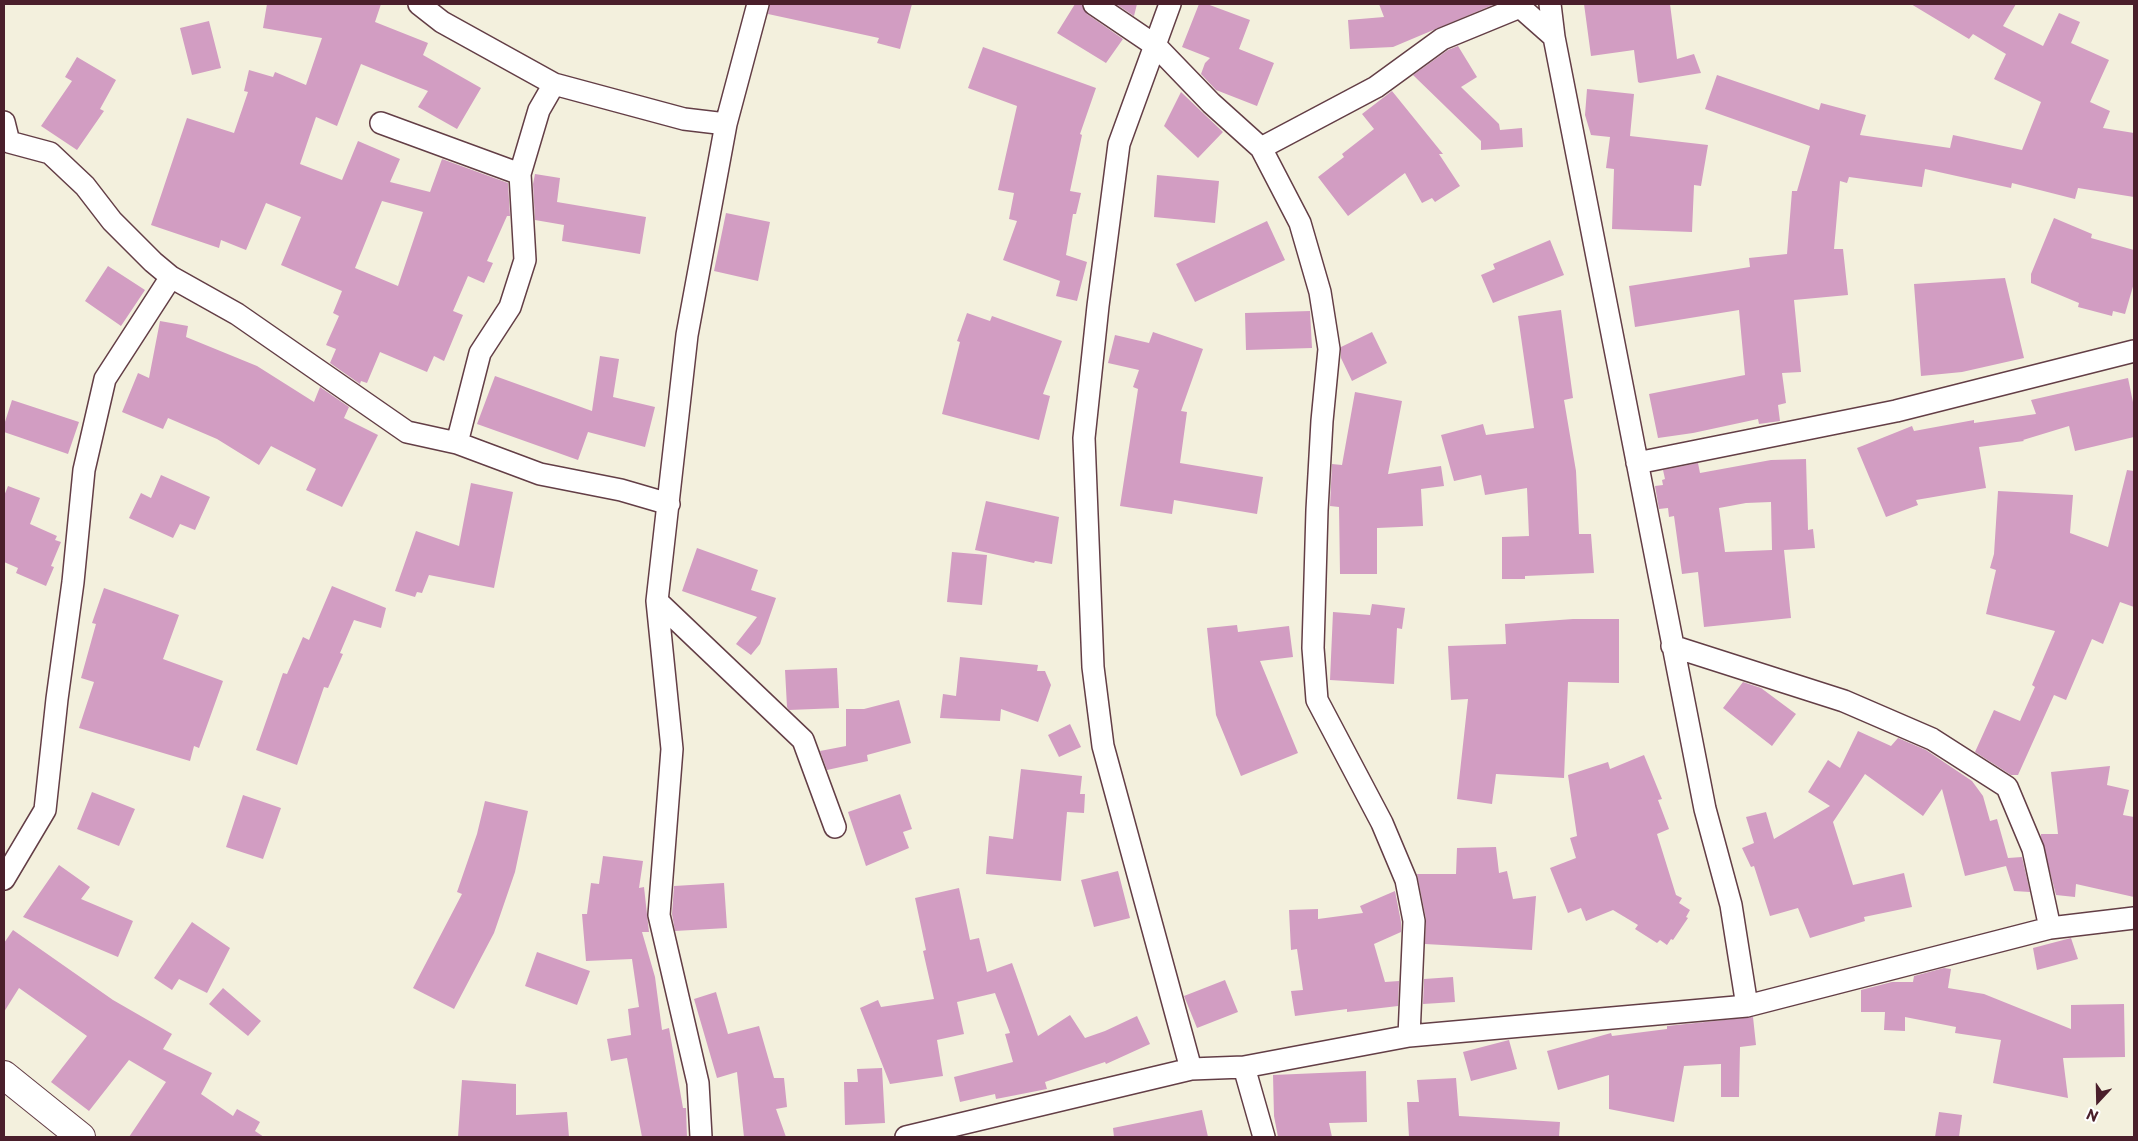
<!DOCTYPE html>
<html>
<head>
<meta charset="utf-8">
<style>
	body { margin:0 }
	#map { position:relative; width:2138px; height:1141px; overflow:hidden; background:#f3f0dd; font-family:"Playpen Sans",sans-serif }
	canvas { display:block }
	.frame { position:absolute; inset:0; border:5px solid #4a1f2b; pointer-events:none }
	.north { position:absolute; left:2073px; top:1076px; width:50px; height:50px; -webkit-text-stroke:4px #fff; paint-order:stroke; rotate:201deg; font-size:14px; font-weight:700; line-height:20px; text-align:center; color:#4a1f2b }
	.north::after { content:''; display:block; margin:auto; width:18px; height:22px; background:#4a1f2b; clip-path:polygon(50% 0,100% 100%,50% 72%,0 100%) }
</style>
</head>
<body>
<div id="map">
<canvas width="2138" height="1141"></canvas>
<div class="frame"></div>
<div class="north">N</div>
</div>
<script>
const ctx = document.querySelector('canvas').getContext('2d');
ctx.lineJoin = 'round';
function fillPath(path, color) {
  ctx.fillStyle = color;
  ctx.fill(path, 'evenodd');
}
function strokePath(path, color, width, dash) {
  ctx.strokeStyle = color;
  ctx.lineWidth = width;
  ctx.lineCap = dash ? 'butt' : 'round';
  ctx.setLineDash(dash || []);
  ctx.stroke(path);
}
const building = new Path2D(`
	M 267,4 L 381,4 L 375,22 L 428,43 L 423,55 L 481,88 L 457,129 L 418,107 L 428,91 L 361,64 L 337,126 L 316,117 L 300,164 L 342,180 L 358,141 L 400,159 L 390,182 L 430,192 L 442,159 L 508,183 L 510,216 L 507,216 L 487,261 L 493,263 L 484,283 L 468,276 L 453,311 L 463,315 L 444,361 L 434,356 L 427,372 L 380,352 L 367,383 L 361,381 L 360,384 L 330,363 L 336,349 L 326,345 L 339,316 L 333,313 L 342,291 L 281,265 L 301,217 L 266,203 L 246,250 L 221,240 L 219,248 L 151,225 L 187,118 L 234,133 L 248,92 L 244,91 L 249,70 L 273,77 L 275,72 L 306,85 L 322,38 L 263,28 ZM 382,201 L 423,212 L 398,286 L 355,268 Z
	M 770,4 L 912,4 L 900,49 L 877,43 L 879,38 L 768,14 Z
	M 1075,4 L 1082,4 L 1087,14 L 1123,39 L 1106,63 L 1057,33 Z
	M 1116,4 L 1137,4 L 1134,16 Z
	M 1199,4 L 1207,4 L 1250,20 L 1239,49 L 1274,63 L 1257,106 L 1216,90 L 1201,74 L 1205,63 L 1210,58 L 1182,47 Z
	M 1379,4 L 1495,4 L 1393,47 L 1350,49 L 1348,20 L 1384,17 Z
	M 1584,4 L 1670,4 L 1677,59 L 1694,54 L 1701,73 L 1640,83 L 1638,82 L 1634,50 L 1591,56 Z
	M 1911,4 L 2016,4 L 2003,26 L 2043,46 L 2059,13 L 2080,22 L 2071,43 L 2109,60 L 2090,102 L 2110,111 L 2103,128 L 2134,133 L 2134,197 L 2078,188 L 2075,199 L 2012,183 L 2011,188 L 1925,169 L 1922,187 L 1849,177 L 1847,183 L 1840,181 L 1834,249 L 1843,249 L 1848,295 L 1794,300 L 1801,372 L 1782,373 L 1786,403 L 1778,405 L 1780,421 L 1759,424 L 1758,419 L 1693,433 L 1658,438 L 1649,394 L 1745,375 L 1739,310 L 1635,327 L 1629,286 L 1750,267 L 1749,258 L 1787,254 L 1792,191 L 1797,191 L 1810,146 L 1705,109 L 1717,75 L 1819,110 L 1821,103 L 1866,115 L 1860,135 L 1950,148 L 1953,135 L 2022,150 L 2041,102 L 1994,79 L 2006,54 L 1973,34 L 1969,39 Z
	M 209,21 L 221,68 L 192,75 L 180,28 Z
	M 1458,46 L 1477,77 L 1461,87 L 1499,124 L 1500,130 L 1522,128 L 1523,147 L 1481,150 L 1481,141 L 1413,75 L 1448,50 Z
	M 983,47 L 1096,88 L 1080,134 L 1082,135 L 1070,191 L 1081,193 L 1076,214 L 1073,214 L 1066,255 L 1087,262 L 1077,301 L 1056,296 L 1060,281 L 1003,260 L 1017,221 L 1009,219 L 1014,193 L 998,190 L 1017,106 L 968,88 Z
	M 77,57 L 116,80 L 100,109 L 104,111 L 77,150 L 41,126 L 72,81 L 65,77 Z
	M 1587,89 L 1634,94 L 1630,136 L 1708,145 L 1701,186 L 1694,185 L 1692,232 L 1612,229 L 1614,169 L 1606,168 L 1610,137 L 1591,135 L 1585,115 Z
	M 1392,91 L 1443,154 L 1439,154 L 1460,186 L 1435,202 L 1432,198 L 1422,203 L 1405,173 L 1348,216 L 1318,177 L 1344,157 L 1342,154 L 1374,129 L 1362,114 Z
	M 1181,92 L 1223,132 L 1198,158 L 1164,126 Z
	M 535,174 L 560,178 L 557,202 L 646,217 L 640,254 L 562,241 L 564,225 L 535,220 L 533,184 Z
	M 1157,175 L 1219,181 L 1215,223 L 1154,217 Z
	M 726,213 L 770,222 L 758,281 L 714,271 Z
	M 2054,218 L 2092,234 L 2091,238 L 2134,250 L 2134,283 L 2125,314 L 2113,311 L 2112,316 L 2078,307 L 2079,303 L 2031,283 L 2031,274 Z
	M 1267,221 L 1285,260 L 1195,302 L 1176,264 Z
	M 1550,240 L 1564,275 L 1493,303 L 1481,275 L 1495,269 L 1493,264 Z
	M 108,266 L 145,290 L 121,326 L 85,301 Z
	M 2005,278 L 2024,358 L 1962,372 L 1921,376 L 1914,284 Z
	M 1561,310 L 1573,398 L 1564,400 L 1576,471 L 1579,534 L 1591,534 L 1594,573 L 1525,576 L 1525,579 L 1502,579 L 1502,537 L 1529,536 L 1527,488 L 1485,495 L 1481,475 L 1454,481 L 1441,435 L 1483,424 L 1486,435 L 1534,428 L 1518,316 Z
	M 1310,311 L 1312,348 L 1246,350 L 1245,313 Z
	M 967,313 L 990,321 L 992,316 L 1062,341 L 1043,394 L 1050,396 L 1039,440 L 942,414 L 960,342 L 957,341 Z
	M 160,321 L 188,326 L 186,337 L 257,366 L 314,402 L 320,387 L 349,407 L 344,418 L 378,435 L 342,507 L 306,490 L 316,469 L 271,446 L 259,465 L 217,439 L 168,418 L 163,429 L 122,412 L 138,373 L 149,378 Z
	M 1153,332 L 1203,349 L 1181,411 L 1187,412 L 1180,463 L 1263,477 L 1257,514 L 1174,500 L 1172,514 L 1120,506 L 1138,389 L 1133,387 L 1139,370 L 1108,363 L 1115,335 L 1149,343 Z
	M 1372,332 L 1387,363 L 1352,381 L 1341,358 L 1341,347 Z
	M 600,356 L 619,359 L 613,397 L 655,407 L 645,447 L 588,432 L 578,460 L 477,424 L 495,376 L 592,411 Z
	M 2128,378 L 2134,407 L 2134,437 L 2075,451 L 2069,426 L 2023,440 L 2024,441 L 1979,447 L 1986,488 L 1916,500 L 1918,505 L 1886,517 L 1857,448 L 1912,426 L 1914,431 L 1974,420 L 1974,423 L 2036,414 L 2031,400 Z
	M 1355,392 L 1402,401 L 1388,474 L 1441,466 L 1444,486 L 1421,489 L 1423,526 L 1377,528 L 1377,574 L 1340,574 L 1339,507 L 1330,506 L 1332,464 L 1342,465 Z
	M 12,400 L 79,422 L 68,454 L 4,432 L 4,425 Z
	M 1806,459 L 1808,530 L 1813,529 L 1815,548 L 1784,550 L 1791,618 L 1704,627 L 1698,572 L 1682,574 L 1674,516 L 1669,517 L 1668,508 L 1659,509 L 1655,486 L 1663,485 L 1662,480 L 1665,479 L 1663,470 L 1698,463 L 1700,473 L 1771,460 ZM 1771,502 L 1772,550 L 1725,552 L 1719,508 L 1746,503 Z
	M 2127,470 L 2134,471 L 2134,607 L 2120,602 L 2103,644 L 2092,639 L 2066,700 L 2054,695 L 2018,775 L 2011,775 L 1975,752 L 1994,710 L 2020,721 L 2035,687 L 2032,685 L 2055,631 L 1986,614 L 1996,570 L 1990,568 L 1994,554 L 1998,491 L 2073,495 L 2070,533 L 2108,547 Z
	M 161,475 L 210,497 L 195,530 L 180,524 L 173,538 L 129,518 L 141,493 L 151,498 Z
	M 471,483 L 513,492 L 494,588 L 429,575 L 422,593 L 417,592 L 415,597 L 395,591 L 416,531 L 459,546 Z
	M 8,486 L 40,498 L 30,524 L 57,536 L 55,540 L 61,542 L 51,566 L 54,567 L 46,586 L 16,573 L 18,568 L 4,562 L 4,496 Z
	M 986,501 L 1059,517 L 1052,564 L 1035,561 L 1034,563 L 975,550 Z
	M 697,548 L 758,570 L 751,590 L 776,598 L 760,644 L 751,655 L 736,644 L 757,617 L 682,591 Z
	M 952,552 L 987,555 L 982,605 L 947,602 Z
	M 332,586 L 386,608 L 381,628 L 354,620 L 340,653 L 343,654 L 328,688 L 324,687 L 297,765 L 256,750 L 283,673 L 287,674 L 303,637 L 309,640 Z
	M 104,588 L 179,615 L 163,659 L 223,681 L 199,748 L 194,746 L 190,761 L 79,728 L 94,682 L 81,678 L 96,624 L 92,623 Z
	M 1372,604 L 1405,608 L 1402,629 L 1397,628 L 1394,684 L 1330,680 L 1333,612 L 1370,615 Z
	M 1573,619 L 1619,619 L 1619,683 L 1568,682 L 1564,778 L 1496,774 L 1492,804 L 1457,799 L 1468,699 L 1451,700 L 1448,646 L 1506,644 L 1505,624 Z
	M 1237,625 L 1238,632 L 1289,626 L 1293,657 L 1260,661 L 1298,753 L 1241,776 L 1216,715 L 1207,628 Z
	M 960,657 L 1038,665 L 1037,671 L 1045,671 L 1051,685 L 1038,722 L 1001,709 L 1000,721 L 940,718 L 943,694 L 956,696 Z
	M 837,668 L 839,708 L 789,710 L 787,707 L 785,670 Z
	M 1743,682 L 1761,688 L 1796,714 L 1772,746 L 1723,708 Z
	M 899,700 L 911,743 L 867,755 L 868,761 L 827,770 L 820,751 L 846,746 L 846,709 L 864,709 Z
	M 1070,724 L 1081,747 L 1059,757 L 1048,735 Z
	M 1858,731 L 1891,746 L 1898,738 L 1926,750 L 1972,781 L 1983,796 L 1990,821 L 1997,819 L 2008,858 L 2022,857 L 2030,892 L 2014,891 L 2006,866 L 1965,876 L 1942,789 L 1923,816 L 1865,774 L 1833,822 L 1853,885 L 1904,873 L 1912,907 L 1864,917 L 1865,921 L 1810,938 L 1798,908 L 1770,916 L 1754,866 L 1751,867 L 1742,848 L 1754,843 L 1746,817 L 1766,812 L 1774,839 L 1830,806 L 1808,792 L 1828,760 L 1840,768 Z
	M 1644,755 L 1662,799 L 1658,800 L 1669,829 L 1657,834 L 1676,895 L 1682,898 L 1679,903 L 1690,910 L 1686,917 L 1688,918 L 1673,940 L 1671,939 L 1667,945 L 1660,940 L 1657,943 L 1635,929 L 1638,925 L 1613,910 L 1586,921 L 1581,908 L 1568,913 L 1550,868 L 1576,858 L 1570,838 L 1577,836 L 1568,775 L 1608,762 L 1610,769 Z
	M 2110,766 L 2107,785 L 2129,790 L 2123,815 L 2134,817 L 2134,897 L 2076,884 L 2075,897 L 2056,895 L 2041,837 L 2041,834 L 2058,834 L 2051,772 Z
	M 1021,769 L 1082,776 L 1080,794 L 1085,794 L 1084,813 L 1067,812 L 1061,881 L 986,874 L 989,836 L 1013,839 Z
	M 92,792 L 135,809 L 119,846 L 77,829 Z
	M 900,794 L 912,829 L 903,832 L 909,848 L 866,866 L 848,812 Z
	M 243,795 L 281,808 L 263,859 L 226,847 Z
	M 485,801 L 528,811 L 515,872 L 494,933 L 454,1009 L 413,988 L 462,894 L 457,892 L 477,834 Z
	M 1496,847 L 1499,873 L 1507,871 L 1513,899 L 1536,896 L 1532,950 L 1425,944 L 1426,919 L 1417,874 L 1456,874 L 1457,848 Z
	M 603,856 L 643,861 L 639,888 L 644,887 L 649,932 L 642,932 L 655,977 L 662,1030 L 669,1028 L 683,1108 L 686,1108 L 687,1137 L 642,1137 L 627,1058 L 611,1061 L 607,1039 L 631,1035 L 628,1009 L 639,1007 L 632,959 L 586,961 L 582,914 L 587,914 L 591,883 L 599,884 Z
	M 59,865 L 90,887 L 81,899 L 133,921 L 118,957 L 23,917 Z
	M 1118,871 L 1130,918 L 1094,927 L 1081,880 Z
	M 724,883 L 727,928 L 675,931 L 672,914 L 674,886 Z
	M 959,888 L 970,940 L 979,938 L 987,972 L 1012,963 L 1038,1036 L 1070,1015 L 1085,1038 L 1105,1031 L 1137,1016 L 1150,1044 L 1106,1064 L 1105,1062 L 1045,1082 L 1047,1089 L 996,1099 L 995,1094 L 960,1102 L 954,1077 L 1013,1062 L 1005,1034 L 1010,1033 L 995,993 L 957,1002 L 964,1034 L 937,1040 L 943,1076 L 890,1084 L 860,1008 L 878,1000 L 881,1007 L 934,999 L 923,951 L 926,950 L 915,898 Z
	M 1395,891 L 1401,922 L 1401,932 L 1374,944 L 1385,982 L 1399,981 L 1398,1006 L 1347,1012 L 1347,1009 L 1295,1016 L 1291,991 L 1303,990 L 1297,949 L 1291,950 L 1289,910 L 1318,909 L 1318,919 L 1363,913 L 1360,906 Z
	M 192,922 L 230,948 L 207,993 L 179,979 L 172,990 L 154,978 Z
	M 13,930 L 113,1000 L 172,1034 L 163,1049 L 212,1073 L 201,1094 L 233,1116 L 237,1109 L 260,1122 L 255,1131 L 264,1137 L 129,1137 L 166,1082 L 129,1060 L 89,1111 L 51,1082 L 87,1036 L 19,988 L 4,1012 L 4,943 Z
	M 2071,938 L 2078,959 L 2037,970 L 2033,948 Z
	M 537,952 L 590,971 L 577,1005 L 525,986 Z
	M 1944,968 L 1951,969 L 1948,988 L 1984,994 L 2071,1029 L 2071,1005 L 2124,1004 L 2125,1057 L 2063,1058 L 2068,1098 L 1993,1083 L 2001,1040 L 1955,1033 L 1956,1027 L 1905,1017 L 1905,1031 L 1884,1030 L 1885,1012 L 1861,1012 L 1861,990 L 1892,982 L 1913,982 L 1914,976 Z
	M 1453,977 L 1455,1002 L 1423,1004 L 1424,979 Z
	M 1225,980 L 1238,1012 L 1197,1028 L 1184,996 Z
	M 223,988 L 261,1021 L 248,1036 L 209,1004 Z
	M 716,992 L 728,1034 L 759,1026 L 774,1078 L 784,1078 L 787,1107 L 776,1109 L 786,1137 L 744,1137 L 737,1072 L 717,1078 L 694,999 Z
	M 1753,1017 L 1756,1045 L 1740,1047 L 1739,1097 L 1721,1097 L 1721,1064 L 1684,1066 L 1674,1122 L 1609,1109 L 1609,1075 L 1558,1090 L 1547,1051 L 1611,1033 L 1612,1036 L 1667,1029 L 1667,1026 Z
	M 1509,1040 L 1517,1069 L 1471,1081 L 1463,1052 Z
	M 882,1068 L 885,1123 L 845,1125 L 844,1082 L 858,1082 L 857,1069 Z
	M 1366,1071 L 1367,1122 L 1329,1123 L 1332,1137 L 1278,1137 L 1274,1116 L 1273,1075 Z
	M 1456,1078 L 1459,1116 L 1560,1122 L 1559,1137 L 1409,1137 L 1407,1102 L 1419,1102 L 1417,1080 Z
	M 462,1080 L 516,1084 L 516,1115 L 567,1112 L 569,1137 L 458,1137 Z
	M 1202,1110 L 1208,1137 L 1114,1137 L 1113,1128 Z
	M 1939,1112 L 1962,1115 L 1959,1137 L 1935,1137 Z`);
const street = new Path2D(`
	M 419,4 L 442,22 L 554,84 L 684,119 L 726,124
	M 1094,4 L 1156,46 L 1211,103 L 1261,148 L 1300,223 L 1320,292 L 1329,349 L 1322,421 L 1317,510 L 1313,648 L 1317,700 L 1382,823 L 1406,880 L 1414,921 L 1409,1036
	M 1170,4 L 1119,144 L 1098,306 L 1084,438 L 1093,667 L 1103,746 L 1191,1069
	M 1550,4 L 1554,37 L 1705,809 L 1731,905 L 1747,1006
	M 554,84 L 539,110 L 520,174 L 525,260 L 510,307 L 480,353 L 457,443 L 540,474 L 621,490 L 669,504
	M 4,122 L 9,142 L 50,153 L 85,186 L 112,221 L 153,262 L 171,277 L 237,314 L 407,432 L 457,443
	M 381,123 L 520,174
	M 1261,148 L 1376,87 L 1442,39 L 1520,7 L 1554,37
	M 1637,463 L 1896,411 L 2134,351
	M 657,601 L 803,740 L 835,827
	M 1672,646 L 1844,701 L 1932,739 L 2007,787 L 2033,849 L 2050,928
	M 4,879 L 45,810 L 57,699 L 73,582 L 84,470 L 105,379 L 171,277
	M 1244,1067 L 1264,1137
	M 701,1137 L 698,1083 L 659,915 L 672,749 L 657,601 L 687,335 L 726,124 L 758,4
	M 906,1137 L 1191,1069 L 1244,1067 L 1409,1036 L 1747,1006 L 2050,928 L 2134,918`);
const secondary = new Path2D(`
	M 4,1075 L 81,1137`);
fillPath(building, '#d29dc2');
strokePath(street, '#633e46', 24);
strokePath(secondary, '#633e46', 30);
strokePath(street, '#fff', 21);
strokePath(secondary, '#fff', 28);
</script>
</body>
</html>
